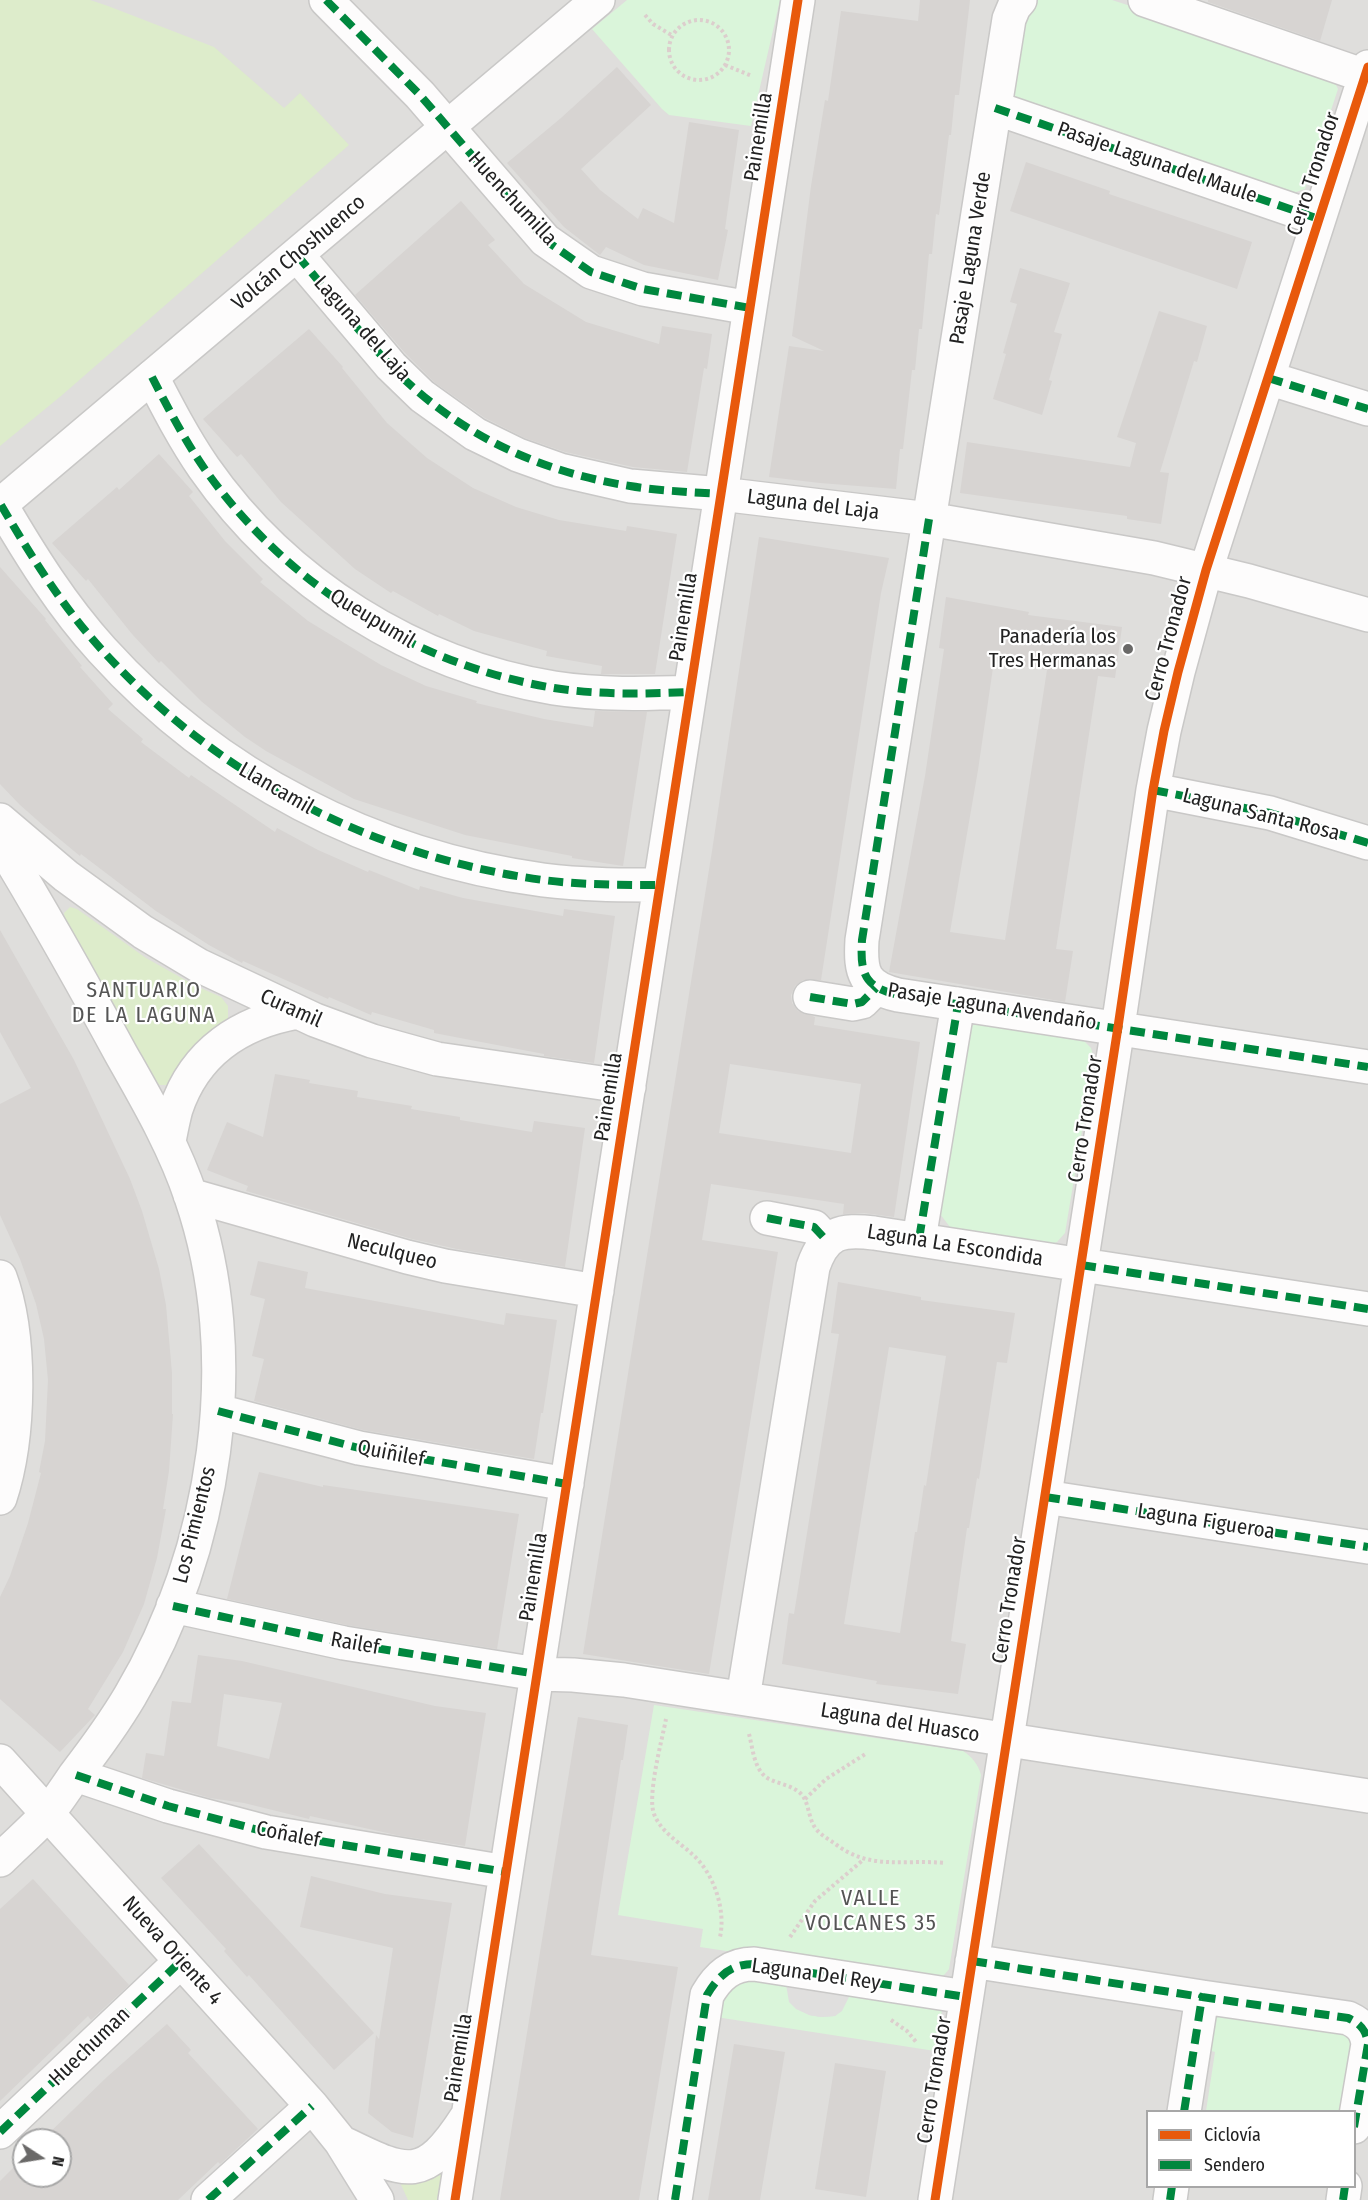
<!DOCTYPE html>
<html>
<head>
<meta charset="utf-8">
<style>
	body { margin:0 }
	#map { position:relative; width:1368px; height:2200px; overflow:hidden; background:#f0eeeb; font-family:"Fira Sans Condensed",sans-serif }
	canvas { display:block }
	.legend { position:absolute; left:1146px; top:2110px; width:210px; height:78px; box-sizing:border-box; background:#fff; border:2px solid #a7a7a7; margin:0; padding:8px 10px; list-style:none; font-size:18px; color:#222 }
	.legend li { display:flex; align-items:center; gap:12px; height:30px }
	.legend b { width:30px; border:2px solid #a7a7a7 }
	.north { position:absolute; left:12px; top:2128px; width:60px; height:60px; box-sizing:border-box; background:#fff; border:2px solid #a7a7a7; border-radius:50%; rotate:102deg; font-size:16px; font-weight:700; line-height:24px; text-align:center; color:#222 }
	.north::after { content:''; display:block; margin:auto; width:21px; height:27px; background:#6a6968; clip-path:polygon(50% 0,100% 100%,50% 72%,0 100%) }
</style>
</head>
<body>
<div id="map">
<canvas width="1368" height="2200"></canvas>
<ul class="legend">
<li><b style="height:8px;background:#e8590c"></b>Ciclovía</li>
<li><b style="height:8px;background:#00873e"></b>Sendero</li>
</ul>
<div class="north">N</div>
</div>
<script>
const ctx = document.querySelector('canvas').getContext('2d');
ctx.lineJoin = 'round';
function fillPath(path, color) {
  ctx.fillStyle = color;
  ctx.fill(path, 'evenodd');
}
function strokePath(path, color, width, dash) {
  ctx.strokeStyle = color;
  ctx.lineWidth = width;
  ctx.lineCap = dash ? 'butt' : 'round';
  ctx.setLineDash(dash || []);
  ctx.stroke(path);
}
function drawText(font, color, halo, rows, align = 'center') {
  ctx.font = font + ' "Fira Sans Condensed",sans-serif';
  ctx.lineWidth = 4.5;
  ctx.setLineDash([]);
  ctx.textBaseline = 'middle';
  ctx.strokeStyle = halo;
  ctx.fillStyle = color;
  for (const [text, x, y, turn = 0] of rows) {
    ctx.save();
    ctx.translate(x, y);
    ctx.rotate((+turn || 0) * Math.PI / 180);
    ctx.textAlign = isNaN(turn) ? turn : align;
    if (halo) ctx.strokeText(text, 0, 0);
    ctx.fillText(text, 0, 0);
    ctx.restore();
  }
}
const residential = new Path2D(`
	M 0,0 L 1368,0 L 1368,2200 L 0,2200 ZM 1148,2112 L 1354,2112 L 1354,2186 L 1148,2186 ZM 24,2140 L 60,2140 L 60,2176 L 24,2176 Z`);
const grass = new Path2D(`
	M 0,0 L 90,0 L 108,6 L 214,47 L 284,108 L 300,93 L 349,145 L 61,396 L 0,446 Z
	M 70,907 L 77,909 L 146,958 L 196,986 L 221,997 L 228,1006 L 228,1019 L 175,1081 L 167,1085 L 160,1085 L 151,1078 L 130,1035 L 65,920 L 64,913 Z
	M 442,2171 L 437,2200 L 408,2200 L 398,2178 Z`);
const park = new Path2D(`
	M 627,0 L 780,0 L 751,126 L 669,115 L 662,109 L 592,29 Z
	M 1033,0 L 1112,0 L 1329,71 L 1338,89 L 1305,189 L 1293,193 L 1010,100 L 1020,16 Z
	M 979,1023 L 1083,1040 L 1091,1048 L 1094,1059 L 1065,1233 L 1057,1242 L 1047,1246 L 953,1231 L 937,1210 L 963,1033 L 971,1026 Z
	M 654,1705 L 963,1751 C 972,1757 978,1764 981,1775 L 949,1969 C 944,1976 939,1980 930,1982 L 700,1947 L 703,1929 L 618,1915 Z
	M 731,1977 L 785,1978 L 809,2015 L 821,2017 L 835,2016 L 853,1989 L 942,2010 L 935,2051 L 716,2017 Z
	M 1212,2014 L 1353,2033 L 1349,2111 L 1206,2111 L 1215,2052 L 1205,2049 Z`);
const parking = new Path2D(`
	M 785,1978 L 853,1989 L 842,2011 L 835,2016 L 821,2017 L 809,2015 L 796,2009 L 789,2002 Z`);
const building = new Path2D(`
	M 920,0 L 970,0 L 959,95 L 955,95 L 951,135 L 949,135 L 939,215 L 936,214 L 932,254 L 929,254 L 922,329 L 919,329 L 915,370 L 912,370 L 903,449 L 900,449 L 896,489 L 820,483 L 769,477 L 789,346 L 824,351 L 792,336 L 811,186 L 825,100 L 828,101 L 841,11 L 918,21 Z
	M 1208,0 L 1332,0 L 1320,41 L 1208,2 Z
	M 617,67 L 651,105 L 581,169 L 600,190 L 638,219 L 643,208 L 674,223 L 689,122 L 739,130 L 725,229 L 728,230 L 718,280 L 644,265 L 606,247 L 600,255 L 564,227 L 507,163 L 561,118 Z
	M 1026,162 L 1110,191 L 1109,194 L 1252,242 L 1237,289 L 1010,211 Z
	M 461,201 L 495,240 L 488,245 L 524,284 L 586,322 L 659,344 L 662,326 L 712,334 L 707,369 L 704,368 L 687,472 L 633,467 L 565,452 L 525,438 L 485,418 L 434,382 L 405,353 L 355,295 Z
	M 1020,268 L 1070,283 L 1054,332 L 1062,334 L 1049,380 L 1052,381 L 1042,415 L 993,399 L 1006,354 L 1003,353 L 1017,304 L 1010,302 Z
	M 1159,311 L 1207,326 L 1197,362 L 1194,361 L 1160,472 L 1169,473 L 1161,524 L 1127,519 L 1127,516 L 960,493 L 967,442 L 1130,467 L 1136,443 L 1117,437 Z
	M 309,329 L 343,367 L 342,368 L 387,423 L 427,458 L 473,488 L 516,507 L 559,520 L 626,531 L 627,526 L 677,534 L 655,674 L 601,674 L 602,666 L 546,656 L 547,651 L 474,631 L 439,614 L 438,616 L 393,591 L 391,593 L 355,569 L 281,502 L 241,454 L 237,457 L 203,419 Z
	M 159,454 L 193,492 L 189,496 L 225,541 L 263,579 L 260,582 L 308,621 L 381,665 L 426,686 L 477,701 L 476,703 L 544,719 L 593,727 L 595,711 L 647,712 L 623,866 L 572,858 L 572,856 L 465,835 L 354,799 L 266,751 L 245,737 L 201,701 L 161,661 L 159,663 L 132,634 L 88,579 L 86,581 L 52,543 L 117,487 L 119,490 Z
	M 759,537 L 889,558 L 881,593 L 821,980 L 803,980 L 795,986 L 791,995 L 792,1003 L 798,1011 L 815,1017 L 814,1025 L 920,1042 L 894,1217 L 864,1213 L 843,1214 L 844,1204 L 711,1184 L 702,1240 L 778,1252 L 709,1674 L 583,1654 L 712,851 ZM 730,1064 L 861,1084 L 851,1153 L 719,1133 Z
	M 0,567 L 46,619 L 45,620 L 82,666 L 80,667 L 113,704 L 108,709 L 143,739 L 141,742 L 189,778 L 191,775 L 275,832 L 277,828 L 318,850 L 368,872 L 369,870 L 419,890 L 420,886 L 463,898 L 563,916 L 564,909 L 615,916 L 594,1063 L 544,1056 L 544,1054 L 434,1033 L 434,1030 L 372,1012 L 371,1015 L 329,997 L 328,999 L 243,961 L 242,963 L 209,945 L 156,911 L 81,854 L 80,856 L 45,827 L 19,804 L 0,784 Z
	M 946,597 L 1029,612 L 1028,615 L 1122,627 L 1115,678 L 1098,676 L 1056,949 L 1073,951 L 1065,1002 L 889,972 L 925,776 L 944,649 L 939,648 ZM 994,661 L 1047,670 L 1005,940 L 950,932 L 978,770 Z
	M 0,930 L 74,1060 L 130,1179 L 142,1211 L 159,1269 L 166,1305 L 172,1373 L 172,1414 L 173,1414 L 169,1471 L 163,1509 L 166,1509 L 157,1558 L 144,1604 L 123,1652 L 88,1709 L 95,1715 L 60,1752 L 0,1699 L 0,1597 L 10,1576 L 28,1523 L 41,1473 L 39,1472 L 45,1441 L 48,1380 L 44,1339 L 36,1304 L 20,1259 L 0,1215 L 0,1104 L 31,1088 L 0,1032 Z
	M 275,1074 L 310,1080 L 309,1083 L 358,1091 L 357,1097 L 412,1106 L 411,1109 L 460,1117 L 460,1120 L 532,1132 L 534,1121 L 585,1128 L 565,1267 L 457,1249 L 412,1239 L 246,1191 L 248,1186 L 207,1170 L 227,1122 L 263,1137 Z
	M 258,1261 L 308,1272 L 305,1288 L 504,1325 L 506,1313 L 557,1320 L 543,1413 L 541,1413 L 534,1459 L 363,1430 L 254,1401 L 264,1359 L 252,1356 L 265,1299 L 250,1295 Z
	M 838,1282 L 921,1297 L 921,1300 L 1015,1313 L 1007,1363 L 997,1362 L 979,1479 L 977,1478 L 969,1528 L 967,1528 L 951,1641 L 966,1644 L 958,1694 L 876,1684 L 877,1681 L 782,1664 L 789,1613 L 794,1614 L 839,1334 L 831,1333 ZM 889,1347 L 946,1356 L 926,1486 L 924,1485 L 917,1532 L 915,1532 L 900,1633 L 844,1624 Z
	M 259,1472 L 323,1487 L 323,1485 L 519,1514 L 497,1649 L 347,1625 L 227,1599 Z
	M 198,1655 L 242,1661 L 435,1706 L 486,1713 L 465,1846 L 401,1836 L 310,1816 L 309,1819 L 244,1803 L 210,1798 L 142,1778 L 146,1753 L 164,1756 L 172,1701 L 191,1703 ZM 224,1694 L 282,1703 L 269,1759 L 217,1746 Z
	M 578,1717 L 628,1725 L 623,1760 L 621,1760 L 591,1955 L 678,1967 L 639,2200 L 500,2200 Z
	M 199,1844 L 374,2033 L 334,2070 L 249,1975 L 247,1977 L 224,1951 L 226,1949 L 161,1878 Z
	M 311,1876 L 385,1894 L 452,1903 L 413,2138 L 392,2132 L 368,2113 L 376,2035 L 379,2039 L 393,1948 L 300,1927 Z
	M 33,1879 L 129,1985 L 91,2020 L 88,2016 L 0,2101 L 0,1909 Z
	M 167,2024 L 191,2050 L 188,2053 L 258,2129 L 220,2164 L 218,2162 L 178,2200 L 0,2200 L 0,2181 L 24,2157 L 24,2176 L 60,2176 L 60,2140 L 42,2140 L 107,2077 Z
	M 734,2044 L 785,2052 L 760,2200 L 708,2200 Z
	M 835,2063 L 886,2071 L 866,2197 L 815,2189 Z`);
const path = new Path2D(`
	M 645,15 L 653,24 L 673,36
	M669 50a30 30 0 1 1 60 0a30 30 0 1 1-60 0Z
	M 725,65 L 752,76
	M 666,1719 C 662,1740 647,1795 654,1814 C 661,1832 679,1842 692,1854 C 714,1873 726,1910 720,1937
	M 749,1734 C 753,1749 754,1771 769,1779 C 779,1784 790,1785 799,1792 C 810,1801 807,1817 816,1829 C 821,1835 828,1839 834,1843 C 870,1871 902,1859 945,1863
	M 805,1799 L 826,1779 L 867,1753
	M 790,1937 L 815,1901 L 863,1860
	M 891,2020 L 907,2031 L 917,2043`);
const minor = new Path2D(`
	M 326,0 L 420,95 L 545,240 L 591,272 L 643,289 L 750,308
	M 1020,0 L 1014,7 L 1009,19 L 862,940 C 860,973 864,987 898,995 L 1368,1067
	M 1145,0 L 1365,76
	M 995,108 L 1319,219
	M 297,255 L 391,366 L 422,396 L 475,434 L 518,455 L 560,470 L 630,486 L 721,494 L 929,519 L 1154,558 L 1249,581 L 1368,615
	M 152,377 C 168,408 184,439 204,468 C 285,584 414,665 554,688 C 599,695 645,694 690,692
	M 1268,378 L 1368,409
	M 1,505 C 31,556 62,606 102,650 C 217,777 373,857 543,880 C 582,885 621,885 660,885
	M 1153,790 L 1270,813 L 1368,843
	M 0,820 L 66,876 L 143,932 L 198,965 L 315,1020 L 372,1041 L 437,1059 L 629,1087
	M 0,842 C 42,911 82,982 121,1054 C 147,1100 174,1146 191,1197 C 246,1357 216,1551 130,1696 C 114,1723 95,1749 75,1775 C 67,1787 58,1800 49,1812 C 34,1829 16,1844 0,1860
	M 810,997 L 853,1004 L 862,1002 L 876,988
	M 169,1141 C 171,1131 173,1120 176,1109 C 195,1052 241,1022 298,1012
	M 190,1195 L 407,1257 L 445,1266 L 597,1291
	M 767,1218 L 814,1227 L 827,1241
	M 919,1239 L 958,1004
	M 0,1277 C 22,1336 20,1438 0,1498
	M 218,1411 L 359,1448 L 567,1484
	M 1045,1497 L 1368,1547
	M 173,1606 L 344,1643 L 537,1674 L 573,1675 L 624,1680 L 1368,1796
	M 743,1698 L 813,1267 C 825,1232 841,1229 874,1233 L 1368,1309
	M 0,1761 L 312,2106 L 341,2142 L 377,2200
	M 76,1775 L 168,1806 L 266,1832 L 506,1872
	M 972,1961 L 1202,1997
	M 1184,2112 L 1202,1997 L 1348,2018 C 1361,2024 1366,2030 1368,2044 L 1354,2127
	M 0,2132 L 180,1962
	M 341,2142 C 405,2173 423,2185 466,2118
	M 208,2200 L 312,2106
	M 455,2200 L 798,0
	M 675,2200 L 707,1995 C 718,1976 731,1964 754,1964 L 966,1997
	M 935,2200 L 1118,1027 L 1153,790 L 1164,731 L 1178,672 L 1206,570 L 1368,67
	M 1170,2200 L 1172,2186
	M 1343,2200 L 1345,2186`);
const tertiary = new Path2D(`
	M 0,505 L 598,0`);
const quiet = new Path2D(`
	M 326,0 L 420,95 L 545,240 L 591,272 L 643,289 L 750,308
	M 995,108 L 1319,219
	M 297,255 C 328,292 358,331 391,366 C 455,433 539,472 630,486 C 660,491 690,492 721,494
	M 152,377 C 168,408 184,439 204,468 C 285,584 414,665 554,688 C 599,695 645,694 690,692
	M 1268,378 L 1368,409
	M 1,505 C 31,556 62,606 102,650 C 217,777 373,857 543,880 C 582,885 621,885 660,885
	M 929,519 L 862,940 C 860,973 864,987 898,995 L 1368,1067
	M 1153,790 L 1270,813 L 1368,843
	M 810,997 L 853,1004 L 862,1002 L 876,988
	M 767,1218 L 814,1227 L 827,1241
	M 919,1239 L 958,1004
	M 1081,1265 L 1368,1309
	M 218,1411 L 359,1448 L 567,1484
	M 1045,1497 L 1368,1547
	M 173,1606 L 344,1643 L 537,1674
	M 76,1775 L 168,1806 L 266,1832 L 506,1872
	M 972,1961 L 1202,1997
	M 1184,2112 L 1202,1997 L 1348,2018 C 1361,2024 1366,2030 1368,2044 L 1354,2127
	M 0,2132 L 180,1962
	M 208,2200 L 312,2106
	M 675,2200 L 707,1995 C 718,1976 731,1964 754,1964 L 966,1997
	M 1170,2200 L 1172,2186
	M 1343,2200 L 1345,2186`);
const cycleway = new Path2D(`
	M 455,2200 L 798,0
	M 935,2200 L 1118,1027 L 1153,790 L 1164,731 L 1178,672 L 1206,570 L 1368,67`);
const markers = [
	[1128,649,6,"#6a6968"]
];
const streetNames = [
	["Painemilla",759,137,-81],
	["Pasaje Laguna del Maule",1157,163,19],
	["Cerro Tronador",1314,174,-72],
	["Huenchumilla",512,199,47],
	["Volcán Choshuenco",299,253,-40],
	["Pasaje Laguna Verde",971,258,-81],
	["Laguna del Laja",362,329,48],
	["Laguna del Laja",813,505,7],
	["Painemilla",684,617,-81],
	["Queupumil",372,619,31],
	["Cerro Tronador",1169,639,-75],
	["Llancamil",276,789,30],
	["Laguna Santa Rosa",1261,815,14],
	["Pasaje Laguna Avendaño",992,1007,9],
	["Curamil",291,1009,24],
	["Painemilla",609,1097,-81],
	["Cerro Tronador",1086,1119,-81],
	["Laguna La Escondida",955,1246,9],
	["Neculqueo",392,1252,14],
	["Quiñilef",391,1454,11],
	["Laguna Figueroa",1206,1522,9],
	["Los Pimientos",195,1525,-76],
	["Painemilla",534,1577,-81],
	["Cerro Tronador",1010,1600,-81],
	["Railef",355,1644,10],
	["Laguna del Huasco",900,1723,9],
	["Coñalef",288,1835,11],
	["Nueva Oriente 4",172,1951,48],
	["Laguna Del Rey",816,1975,8],
	["Huechuman",90,2047,-44],
	["Painemilla",459,2058,-81],
	["Cerro Tronador",935,2080,-81]
];
const poiNames = [
	["Panadería los",1116,637],
	["Tres Hermanas",1116,661]
];
const neighbourhoodNames = [
	["SANTUARIO",144,991],
	["DE LA LAGUNA",144,1016],
	["VALLE",871,1899],
	["VOLCANES 35",871,1924]
];
fillPath(residential, '#dfdedc');
fillPath(grass, '#ddeccb');
fillPath(park, '#daf5da');
fillPath(parking, '#e0dfde');
fillPath(building, '#d7d4d2');
strokePath(minor, '#c9c8c7', 36);
strokePath(tertiary, '#c9c8c7', 36);
strokePath(path, '#dccecd', 4, [3, 3]);
strokePath(minor, '#fdfcfc', 33);
strokePath(tertiary, '#fdfcfc', 33);
strokePath(quiet, '#00873e', 8, [15, 8]);
strokePath(cycleway, '#e8590c', 9);
for (const [x, y, r, color] of markers) {
  const dot = new Path2D();
  dot.arc(x, y, r, 0, 2 * Math.PI);
  ctx.fillStyle = color;
  ctx.fill(dot);
  strokePath(dot, '#fff', 2);
}
drawText('21px', '#222', '#fff', streetNames);
drawText('21px', '#222', '#fff', poiNames, 'right');
ctx.letterSpacing = '1.5px';
drawText('22px', '#555', '#fff', neighbourhoodNames);
ctx.letterSpacing = '0px';
</script>
</body>
</html>
